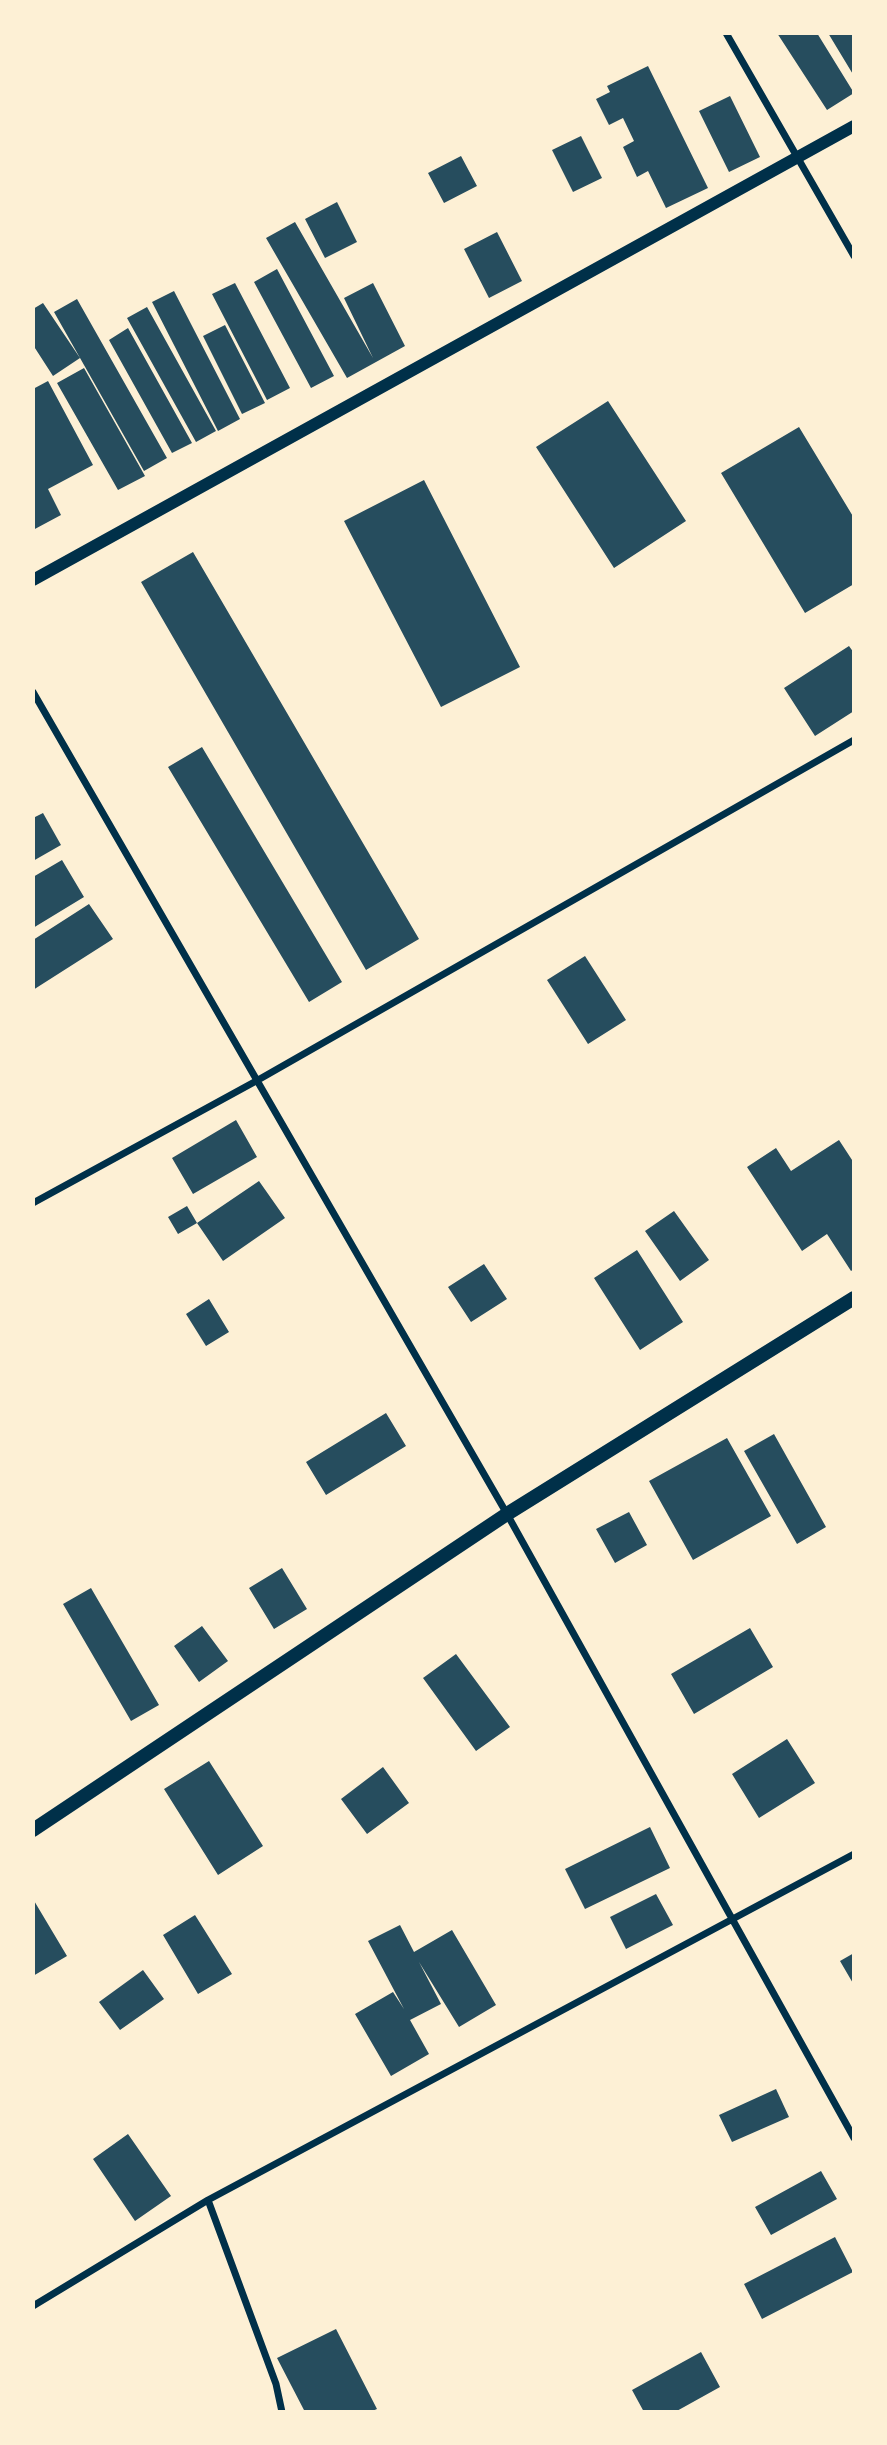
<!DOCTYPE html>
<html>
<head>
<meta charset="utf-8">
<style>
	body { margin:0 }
	#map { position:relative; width:887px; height:2445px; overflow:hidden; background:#fdf0d5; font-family:Commissioner,sans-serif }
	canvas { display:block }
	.frame { position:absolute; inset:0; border:35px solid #fdf0d5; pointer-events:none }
</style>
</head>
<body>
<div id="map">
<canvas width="887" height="2445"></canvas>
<div class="frame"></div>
</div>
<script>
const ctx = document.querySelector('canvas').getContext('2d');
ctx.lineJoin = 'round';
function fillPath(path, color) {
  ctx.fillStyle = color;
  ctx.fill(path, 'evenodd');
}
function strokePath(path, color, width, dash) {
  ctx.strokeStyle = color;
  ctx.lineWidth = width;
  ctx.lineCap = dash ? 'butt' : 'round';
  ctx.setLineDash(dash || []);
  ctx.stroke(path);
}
const building = new Path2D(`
	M 777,33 L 817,33 L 854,93 L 827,110 Z
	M 828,33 L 854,33 L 854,76 Z
	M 648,66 L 708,188 L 666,208 L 648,171 L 637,177 L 623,147 L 634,141 L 623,118 L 609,125 L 596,99 L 610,92 L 607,86 Z
	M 730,96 L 760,157 L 729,172 L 699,111 Z
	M 581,136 L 602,178 L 573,192 L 552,150 Z
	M 461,156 L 477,186 L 444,203 L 428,173 Z
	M 337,202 L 357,242 L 325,258 L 305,219 Z
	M 295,222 L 373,358 L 344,298 L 373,283 L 405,346 L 347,378 L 266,238 Z
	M 497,232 L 522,281 L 489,298 L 464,249 Z
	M 277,269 L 334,376 L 311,388 L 254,282 Z
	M 235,283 L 290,388 L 267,400 L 212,294 Z
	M 174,291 L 240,419 L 218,431 L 152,302 Z
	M 77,299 L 167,458 L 144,471 L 54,312 Z
	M 43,303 L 80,358 L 53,376 L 33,345 L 33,309 Z
	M 147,307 L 216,431 L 196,442 L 127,318 Z
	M 225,325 L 265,403 L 242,414 L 203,336 Z
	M 128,328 L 192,443 L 172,453 L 109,340 Z
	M 84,368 L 145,476 L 118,490 L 57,383 Z
	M 48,381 L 93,465 L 48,489 L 61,515 L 33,530 L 33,389 Z
	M 608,401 L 686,521 L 614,568 L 536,447 Z
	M 799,427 L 854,518 L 854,584 L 805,613 L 721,473 Z
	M 424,480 L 520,667 L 441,707 L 344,521 Z
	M 193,552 L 419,939 L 366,970 L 141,582 Z
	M 849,646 L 854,653 L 854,711 L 815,736 L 784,688 Z
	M 202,747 L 342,982 L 309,1002 L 168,767 Z
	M 43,813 L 61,845 L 33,861 L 33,818 Z
	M 62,860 L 84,897 L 33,928 L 33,877 Z
	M 89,904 L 113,939 L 33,990 L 33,940 Z
	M 585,956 L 626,1020 L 588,1044 L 547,980 Z
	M 236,1120 L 257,1157 L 193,1194 L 172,1158 Z
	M 839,1140 L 854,1163 L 854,1269 L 851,1271 L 827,1234 L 802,1251 L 747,1167 L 776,1148 L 791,1171 Z
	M 259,1181 L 285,1218 L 223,1261 L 197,1223 Z
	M 187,1206 L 197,1223 L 178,1234 L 168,1217 Z
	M 674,1211 L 709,1260 L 680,1281 L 645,1231 Z
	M 637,1250 L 683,1322 L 640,1350 L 594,1278 Z
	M 484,1264 L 507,1299 L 471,1322 L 448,1287 Z
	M 209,1299 L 229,1332 L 206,1346 L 186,1314 Z
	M 386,1413 L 406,1446 L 326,1495 L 306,1462 Z
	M 774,1434 L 826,1527 L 797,1544 L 744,1451 Z
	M 727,1438 L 771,1516 L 693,1560 L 649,1481 Z
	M 629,1512 L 647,1545 L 615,1563 L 596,1529 Z
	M 282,1568 L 307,1609 L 274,1629 L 249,1588 Z
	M 91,1588 L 159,1705 L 131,1721 L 63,1604 Z
	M 202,1626 L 228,1661 L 199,1682 L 174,1646 Z
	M 750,1628 L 773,1667 L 694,1714 L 671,1674 Z
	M 456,1654 L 510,1727 L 476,1751 L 423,1678 Z
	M 787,1739 L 815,1783 L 759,1818 L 732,1774 Z
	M 209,1761 L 263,1846 L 218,1875 L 164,1789 Z
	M 383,1767 L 409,1803 L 367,1834 L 341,1799 Z
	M 650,1827 L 670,1868 L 585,1909 L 565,1869 Z
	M 656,1894 L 673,1925 L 626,1949 L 610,1917 Z
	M 33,1899 L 67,1956 L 33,1976 Z
	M 195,1915 L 232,1974 L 198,1994 L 163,1935 Z
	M 400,1925 L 414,1952 L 452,1930 L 496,2005 L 459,2027 L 419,1962 L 441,2004 L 410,2020 L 429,2054 L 391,2076 L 355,2014 L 393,1992 L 404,2009 L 368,1941 Z
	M 854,1953 L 854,1985 L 840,1961 Z
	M 143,1970 L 164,1999 L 120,2030 L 99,2002 Z
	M 776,2089 L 789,2117 L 732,2142 L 719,2115 Z
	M 128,2134 L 171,2196 L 135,2221 L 93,2159 Z
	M 821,2171 L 837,2199 L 771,2235 L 755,2207 Z
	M 835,2237 L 853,2272 L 762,2319 L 744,2284 Z
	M 336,2329 L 377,2409 L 370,2412 L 305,2412 L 277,2358 Z
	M 701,2352 L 720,2387 L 675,2412 L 644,2412 L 632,2390 Z`);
const minor = new Path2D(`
	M 726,33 L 854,256
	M 33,692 L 507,1514 L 854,2138
	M 33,1203 L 258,1080 L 854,740
	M 208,2200 L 276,2384 L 282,2412
	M 33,2306 L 208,2200 L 854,1854`);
const tertiary = new Path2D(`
	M 33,580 L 854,126`);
const secondary = new Path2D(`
	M 33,1830 L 507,1514 L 854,1298`);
fillPath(building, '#264d5e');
strokePath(minor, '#003049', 7);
strokePath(tertiary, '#003049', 12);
strokePath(secondary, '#003049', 14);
</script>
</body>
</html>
